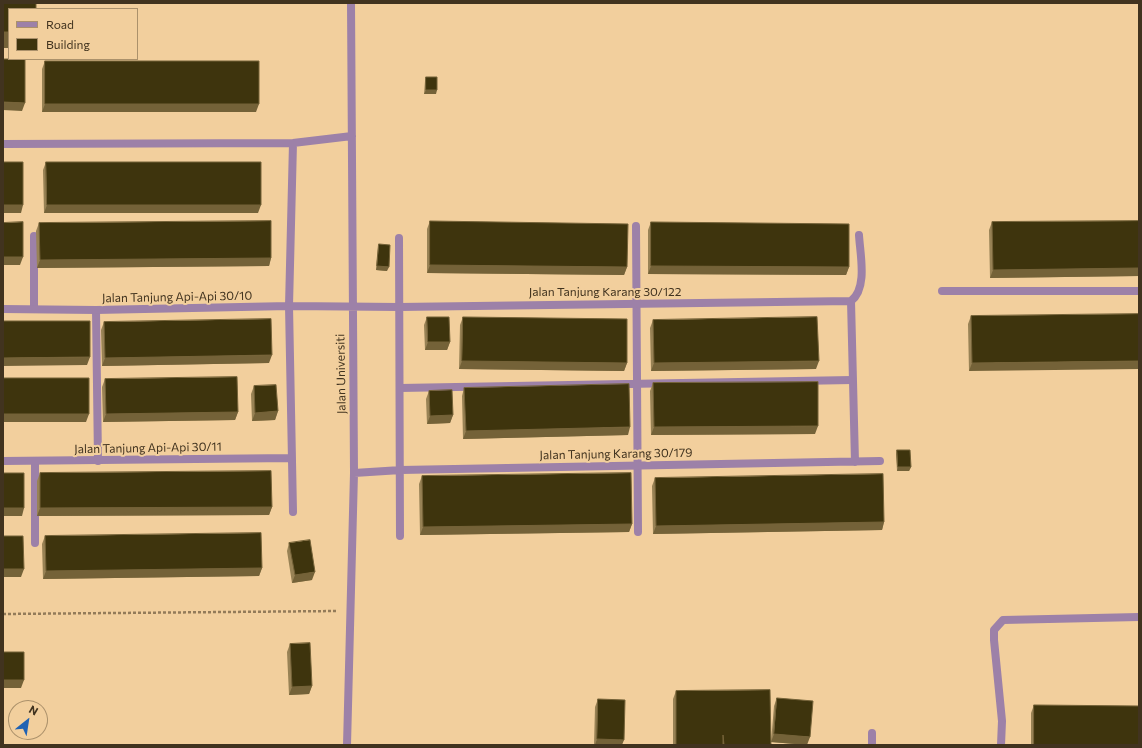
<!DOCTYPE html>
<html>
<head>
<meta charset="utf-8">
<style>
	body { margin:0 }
	#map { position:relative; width:1142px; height:748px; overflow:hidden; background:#f2cf9d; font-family:Commissioner,sans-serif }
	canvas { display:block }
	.frame { position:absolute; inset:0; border:4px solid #41331f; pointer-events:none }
	.legend { position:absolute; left:8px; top:8px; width:130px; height:52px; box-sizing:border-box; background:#f2cf9d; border:1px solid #ab916b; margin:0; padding:5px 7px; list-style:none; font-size:12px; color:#41331f }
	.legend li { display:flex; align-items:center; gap:8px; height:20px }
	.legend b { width:20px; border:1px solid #ab916b }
	.north { position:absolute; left:8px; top:700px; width:40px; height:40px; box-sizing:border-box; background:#f2cf9d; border:1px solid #ab916b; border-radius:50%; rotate:30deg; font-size:11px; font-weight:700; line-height:16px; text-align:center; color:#41331f }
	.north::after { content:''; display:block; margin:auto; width:14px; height:18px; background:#2062b3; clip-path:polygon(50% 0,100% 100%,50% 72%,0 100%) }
</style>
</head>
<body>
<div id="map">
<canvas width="1142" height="748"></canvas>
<div class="frame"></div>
<ul class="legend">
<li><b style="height:5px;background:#9d81a8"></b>Road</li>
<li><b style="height:11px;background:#3e340d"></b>Building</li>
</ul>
<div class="north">N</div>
</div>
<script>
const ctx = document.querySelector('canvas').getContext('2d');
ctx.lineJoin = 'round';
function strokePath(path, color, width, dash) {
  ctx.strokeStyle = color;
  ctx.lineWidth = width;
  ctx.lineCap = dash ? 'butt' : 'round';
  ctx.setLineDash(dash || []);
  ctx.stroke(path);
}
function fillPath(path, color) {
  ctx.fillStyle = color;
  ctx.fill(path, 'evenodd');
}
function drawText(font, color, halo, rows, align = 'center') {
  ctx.font = font + ' Commissioner,sans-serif';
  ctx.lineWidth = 4;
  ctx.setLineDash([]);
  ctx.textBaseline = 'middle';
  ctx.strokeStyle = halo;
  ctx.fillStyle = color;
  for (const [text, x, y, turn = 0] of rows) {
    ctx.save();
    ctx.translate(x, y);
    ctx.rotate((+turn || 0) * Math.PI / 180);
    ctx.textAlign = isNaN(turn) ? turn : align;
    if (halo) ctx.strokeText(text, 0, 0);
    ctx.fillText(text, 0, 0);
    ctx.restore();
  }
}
const path = new Path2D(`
	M 3,614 L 338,611`);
const service = new Path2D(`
	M 636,226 L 638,532
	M 34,236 L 34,309
	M 96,310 L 98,461
	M 400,388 L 852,380
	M 35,543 L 35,461`);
const minor = new Path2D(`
	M 3,144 L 293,143 L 352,136
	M 399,238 L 400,536
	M 942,291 L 1139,291
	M 851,301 L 855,462
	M 3,309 L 96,310 L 289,306 L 399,307 L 851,301 C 868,288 860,254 859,235
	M 3,461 L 292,458
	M 354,473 L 401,470 L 880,461
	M 293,512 L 289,306 L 293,143
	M 872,733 L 872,745
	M 347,745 L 354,473 L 351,3
	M 1001,745 L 1002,721 L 994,640 L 994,630 L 1003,620 L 1139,617`);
const wall = new Path2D(`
	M 45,61 L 256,112 L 42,112 L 42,69 Z
	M 426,77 L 436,94 L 424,94 L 425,81 Z
	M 46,162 L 258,213 L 44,213 L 43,170 Z
	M 430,221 L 627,267 L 624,275 L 427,273 L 427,229 Z
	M 1139,221 L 1139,276 L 990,278 L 989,230 L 992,222 Z
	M 651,222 L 849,267 L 846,275 L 648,274 L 648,230 Z
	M 39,223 L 271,258 L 269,266 L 37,268 L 36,231 Z
	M 379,244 L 387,271 L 376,270 L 378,248 Z
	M 1139,314 L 969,371 L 968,324 L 971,316 Z
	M 427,317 L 450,342 L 447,350 L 425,350 L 424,325 Z
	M 463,317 L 627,363 L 624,371 L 459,369 L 460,325 Z
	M 653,320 L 816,369 L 651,371 L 650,328 Z
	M 104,322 L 269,363 L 102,366 L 101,330 Z
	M 105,379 L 238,412 L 235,420 L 103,422 L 102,387 Z
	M 653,383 L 815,434 L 651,435 L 650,391 Z
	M 254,386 L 278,411 L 275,420 L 252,421 L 251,394 Z
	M 464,388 L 628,435 L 463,439 L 462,396 Z
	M 429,391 L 453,415 L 450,423 L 427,424 L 426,399 Z
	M 897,450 L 911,467 L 909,471 L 897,471 L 896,454 Z
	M 40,473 L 272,507 L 269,515 L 37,516 L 37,481 Z
	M 422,476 L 632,524 L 629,532 L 420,535 L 419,484 Z
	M 655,478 L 884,522 L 882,530 L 653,534 L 652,486 Z
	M 45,536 L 262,568 L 259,576 L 43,579 L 42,544 Z
	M 289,543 L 312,580 L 292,583 L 287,551 Z
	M 290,644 L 312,686 L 309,694 L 289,695 L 287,652 Z
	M 676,691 L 771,745 L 673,745 L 673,699 Z
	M 777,698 L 807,745 L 771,742 L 774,706 Z
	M 598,699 L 622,745 L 594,745 L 595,707 Z
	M 1034,705 L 1139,745 L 1031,745 L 1031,713 Z`);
const shadedWall = new Path2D(`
	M 3,32 L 9,32 L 9,48 L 3,48 Z
	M 426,90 L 437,90 L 436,94 L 424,94 Z
	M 3,102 L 25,103 L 22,111 L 3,110 Z
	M 45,104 L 259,104 L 256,112 L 42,112 Z
	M 3,205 L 23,205 L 21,213 L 3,213 Z
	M 47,205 L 261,205 L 258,213 L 44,213 Z
	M 3,257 L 23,257 L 20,265 L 3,265 Z
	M 271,258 L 269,266 L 37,268 L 40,260 Z
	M 430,265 L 627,267 L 624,275 L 427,273 Z
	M 377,266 L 389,267 L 387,271 L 376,270 Z
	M 651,266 L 849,267 L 846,275 L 648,274 Z
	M 1139,268 L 1139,276 L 990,278 L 993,270 Z
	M 428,342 L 450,342 L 447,350 L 425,350 Z
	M 272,355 L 269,363 L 102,366 L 105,358 Z
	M 90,357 L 87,365 L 3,366 L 3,358 Z
	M 462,361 L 627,363 L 624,371 L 459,369 Z
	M 819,361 L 816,369 L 651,371 L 654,363 Z
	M 1139,361 L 1139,369 L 969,371 L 972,363 Z
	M 278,411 L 275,420 L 252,421 L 255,413 Z
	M 238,412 L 235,420 L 103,422 L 106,414 Z
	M 3,414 L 89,414 L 86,422 L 3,422 Z
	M 453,415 L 450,423 L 427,424 L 430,416 Z
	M 818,426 L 815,434 L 651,435 L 654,427 Z
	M 630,427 L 628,435 L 463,439 L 466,431 Z
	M 898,467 L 911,467 L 909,471 L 897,471 Z
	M 272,507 L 269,515 L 37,516 L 40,508 Z
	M 3,508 L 24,508 L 22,516 L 3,516 Z
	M 884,522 L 882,530 L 653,534 L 656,526 Z
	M 632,524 L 629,532 L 420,535 L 423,527 Z
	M 262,568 L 259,576 L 43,579 L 46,571 Z
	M 3,569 L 24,569 L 21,577 L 3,577 Z
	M 315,572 L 312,580 L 292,583 L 295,575 Z
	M 3,680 L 24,680 L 21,688 L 3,688 Z
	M 312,686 L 309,694 L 289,695 L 292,687 Z
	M 774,734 L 810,737 L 807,745 L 771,742 Z
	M 597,739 L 624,740 L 622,745 L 595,745 Z`);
const building = new Path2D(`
	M 3,3 L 36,3 L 36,9 L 9,9 L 9,32 L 3,32 Z
	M 3,59 L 25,59 L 25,103 L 3,102 Z
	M 45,61 L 259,61 L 259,104 L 45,104 Z
	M 426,77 L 437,77 L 437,90 L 426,90 Z
	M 3,162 L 23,162 L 23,205 L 3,205 Z
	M 46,162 L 261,162 L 261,205 L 47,205 Z
	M 271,221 L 271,258 L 40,260 L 39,223 Z
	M 430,221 L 628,224 L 627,267 L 430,265 Z
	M 1139,221 L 1139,268 L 993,270 L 992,222 Z
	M 23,222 L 23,257 L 3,257 L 3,223 Z
	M 651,222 L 849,224 L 849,267 L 651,266 Z
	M 379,244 L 390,245 L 389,267 L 377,266 Z
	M 1139,314 L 1139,361 L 972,363 L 971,316 Z
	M 427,317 L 449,317 L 450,342 L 428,342 Z
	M 463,317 L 627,319 L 627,363 L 462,361 Z
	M 817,317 L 819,361 L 654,363 L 653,320 Z
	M 271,319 L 272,355 L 105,358 L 104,322 Z
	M 3,321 L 90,321 L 90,357 L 3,358 Z
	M 237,377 L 238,412 L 106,414 L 105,379 Z
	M 3,378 L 89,378 L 89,414 L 3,414 Z
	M 818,382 L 818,426 L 654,427 L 653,383 Z
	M 629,384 L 630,427 L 466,431 L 464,388 Z
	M 276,385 L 278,411 L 255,413 L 254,386 Z
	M 452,390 L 453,415 L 430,416 L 429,391 Z
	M 897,450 L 910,450 L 911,467 L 898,467 Z
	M 271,471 L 272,507 L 40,508 L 40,473 Z
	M 3,473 L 24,473 L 24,508 L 3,508 Z
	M 631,473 L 632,524 L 423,527 L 422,476 Z
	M 883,474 L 884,522 L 656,526 L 655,478 Z
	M 261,533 L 262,568 L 46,571 L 45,536 Z
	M 3,536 L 23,536 L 24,569 L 3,569 Z
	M 310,540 L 315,572 L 295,575 L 289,543 Z
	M 310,643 L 312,686 L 292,687 L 290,644 Z
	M 3,652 L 24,652 L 24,680 L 3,680 Z
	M 770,690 L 771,745 L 724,745 L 723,735 L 723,745 L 676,745 L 676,691 Z
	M 777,698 L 813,701 L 810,737 L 774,734 Z
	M 598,699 L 625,700 L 624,740 L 597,739 Z
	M 1034,705 L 1139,706 L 1139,745 L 1034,745 Z`);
const streetNames = [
	["Jalan Tanjung Karang 30/122",605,292],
	["Jalan Tanjung Api-Api 30/10",177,297,-1],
	["Jalan Universiti",341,374,-91],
	["Jalan Tanjung Api-Api 30/11",148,448,-1],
	["Jalan Tanjung Karang 30/179",616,454,-1]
];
strokePath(path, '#937b59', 2.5, [3, 2]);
strokePath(service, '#9d81a8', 8);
strokePath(minor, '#9d81a8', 8);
fillPath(wall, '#988255');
fillPath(shadedWall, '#746238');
fillPath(building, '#3e340d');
strokePath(building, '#746238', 1);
drawText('12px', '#41331f', '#f2cf9d', streetNames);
</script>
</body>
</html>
